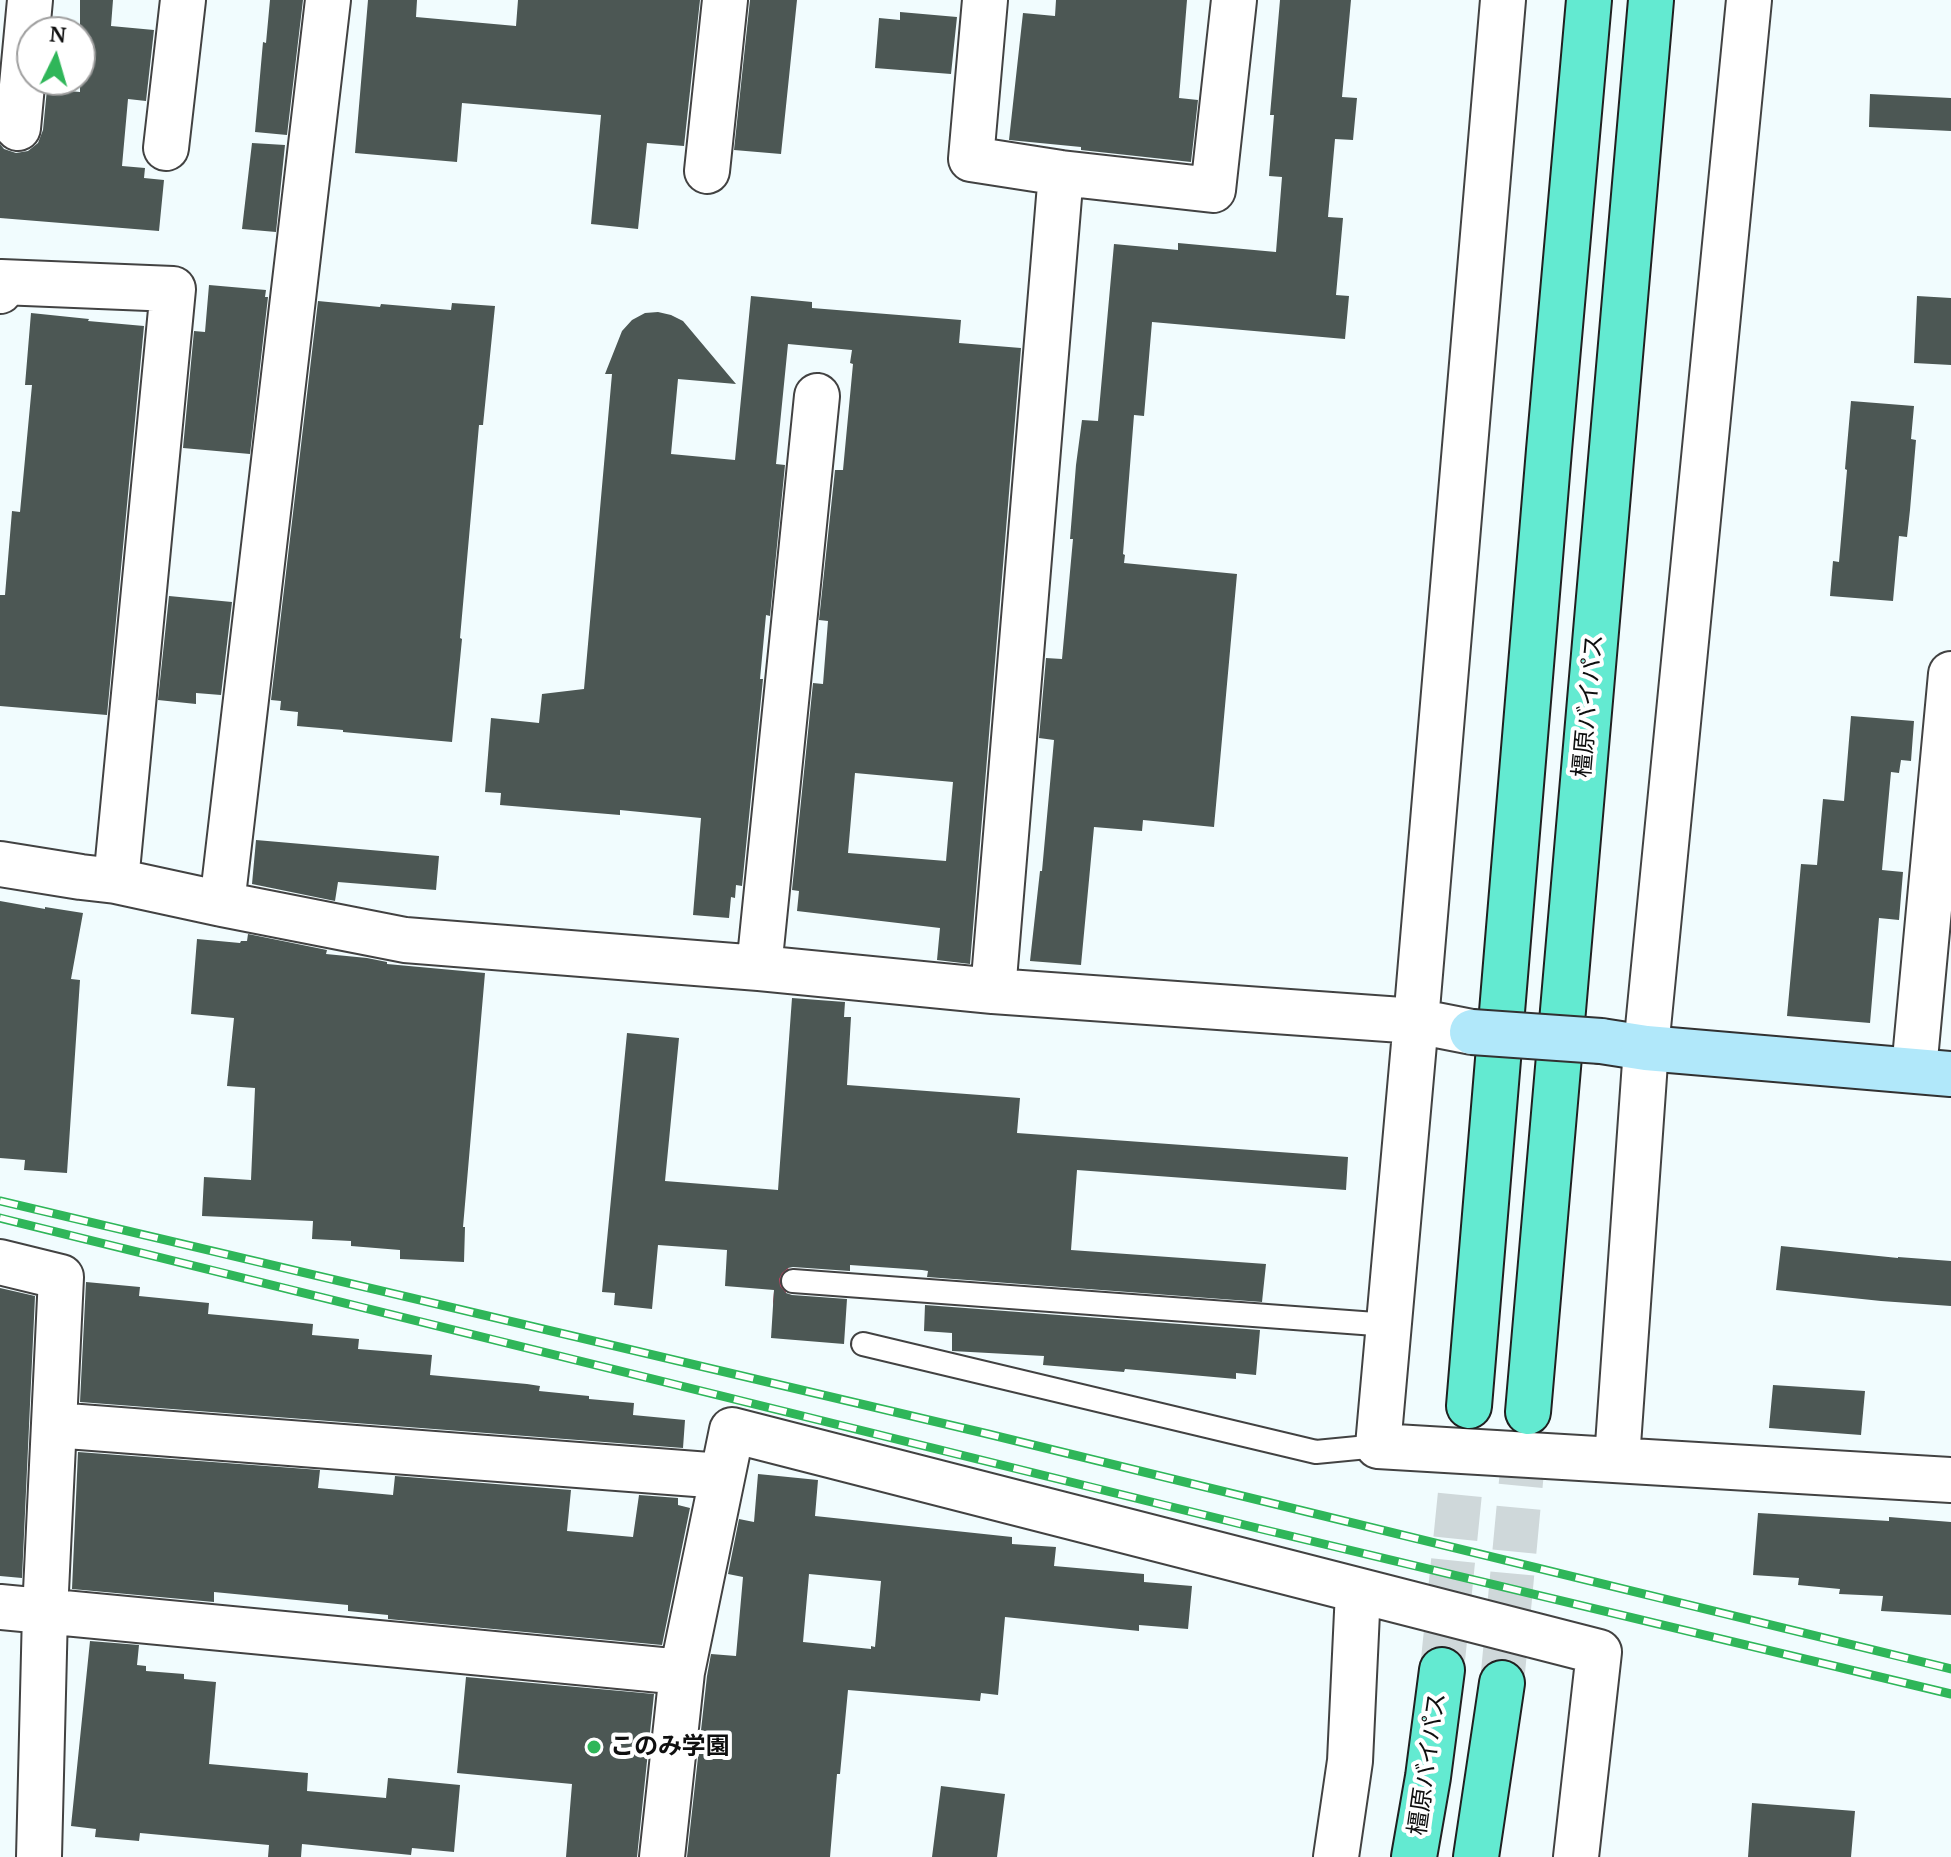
<!DOCTYPE html>
<html>
<head>
<meta charset="utf-8">
<style>
	body { margin:0 }
	#map { position:relative; width:1951px; height:1857px; overflow:hidden; background:#f1fcfe; font-family:"PT Serif",serif }
	canvas { display:block }
	.north { position:absolute; left:16px; top:16px; width:80px; height:80px; box-sizing:border-box; background:#fff; border:2px solid #9f9f9f; border-radius:50%; rotate:5deg; font-size:22px; font-weight:700; line-height:32px; text-align:center; color:#0f0f0f }
	.north::after { content:''; display:block; margin:auto; width:28px; height:36px; background:#2fb659; clip-path:polygon(50% 0,100% 100%,50% 72%,0 100%) }
</style>
</head>
<body>
<div id="map">
<canvas width="1951" height="1857"></canvas>
<div class="north">N</div>
</div>
<script>
const ctx = document.querySelector('canvas').getContext('2d');
ctx.lineJoin = 'round';
function strokePath(path, color, width, dash) {
  ctx.strokeStyle = color;
  ctx.lineWidth = width;
  ctx.lineCap = dash ? 'butt' : 'round';
  ctx.setLineDash(dash || []);
  ctx.stroke(path);
}
function fillPath(path, color) {
  ctx.fillStyle = color;
  ctx.fill(path, 'evenodd');
}
function drawText(font, color, halo, rows, align = 'center') {
  ctx.font = font + ' "PT Serif","Noto Sans JP",serif';
  ctx.lineWidth = 8;
  ctx.setLineDash([]);
  ctx.textBaseline = 'middle';
  ctx.strokeStyle = halo;
  ctx.fillStyle = color;
  for (const [text, x, y, turn = 0] of rows) {
    ctx.save();
    ctx.translate(x, y);
    ctx.rotate((+turn || 0) * Math.PI / 180);
    ctx.textAlign = isNaN(turn) ? turn : align;
    if (halo) ctx.strokeText(text, 0, 0);
    ctx.fillText(text, 0, 0);
    ctx.restore();
  }
}
const stream = new Path2D(`
	M 779,1302 L 783,1261`);
const building = new Path2D(`
	M 80,0 L 113,0 L 111,26 L 154,30 L 146,101 L 128,99 L 122,166 L 145,168 L 144,178 L 164,180 L 159,231 L 0,218 L 0,144 L 4,149 L 16,153 L 28,151 L 38,143 L 43,130 L 47,89 L 80,92 Z
	M 270,0 L 303,0 L 287,135 L 255,132 L 263,42 L 266,43 Z
	M 368,0 L 417,0 L 416,17 L 516,26 L 518,0 L 700,0 L 684,146 L 647,143 L 638,229 L 591,224 L 601,115 L 462,103 L 457,162 L 355,153 Z
	M 750,0 L 797,0 L 781,154 L 734,150 Z
	M 1056,0 L 1187,0 L 1179,98 L 1198,100 L 1191,162 L 1081,150 L 1081,147 L 1009,140 L 1023,13 L 1055,16 Z
	M 1280,0 L 1351,0 L 1342,97 L 1357,98 L 1353,140 L 1335,139 L 1328,217 L 1343,218 L 1336,295 L 1349,296 L 1345,339 L 1152,322 L 1144,416 L 1134,415 L 1123,554 L 1125,555 L 1124,563 L 1237,574 L 1214,827 L 1143,820 L 1142,831 L 1094,827 L 1081,965 L 1030,961 L 1040,871 L 1042,871 L 1054,740 L 1039,738 L 1046,658 L 1062,659 L 1073,539 L 1070,539 L 1076,465 L 1082,420 L 1098,421 L 1114,244 L 1178,250 L 1178,243 L 1276,252 L 1282,177 L 1269,176 L 1274,115 L 1270,115 Z
	M 900,12 L 957,17 L 951,74 L 875,68 L 879,18 L 900,20 Z
	M 1870,94 L 1951,98 L 1951,131 L 1869,127 Z
	M 252,143 L 285,145 L 276,232 L 242,229 Z
	M 209,285 L 266,290 L 265,297 L 268,297 L 250,454 L 183,448 L 194,331 L 205,332 Z
	M 751,296 L 812,302 L 812,308 L 961,320 L 959,343 L 1021,348 L 970,964 L 937,960 L 940,928 L 797,911 L 799,891 L 792,890 L 813,683 L 823,684 L 828,621 L 819,620 L 835,470 L 843,470 L 853,364 L 850,363 L 852,350 L 788,344 L 776,464 L 785,465 L 770,616 L 766,615 L 760,679 L 763,679 L 742,886 L 736,885 L 735,898 L 731,897 L 729,918 L 693,915 L 701,818 L 620,810 L 620,815 L 500,805 L 501,793 L 485,792 L 491,718 L 539,723 L 542,694 L 584,689 L 612,374 L 605,374 L 622,331 L 632,320 L 645,313 L 658,312 L 671,315 L 683,321 L 736,384 L 678,379 L 671,454 L 735,460 ZM 855,773 L 953,782 L 946,861 L 848,853 Z
	M 1917,296 L 1951,298 L 1951,365 L 1914,363 Z
	M 318,301 L 380,307 L 381,304 L 451,310 L 452,303 L 495,306 L 483,425 L 479,425 L 460,638 L 462,639 L 452,742 L 343,732 L 343,730 L 297,726 L 298,712 L 280,710 L 281,701 L 271,700 Z
	M 31,313 L 89,319 L 88,321 L 144,326 L 107,715 L 0,706 L 0,595 L 5,595 L 12,511 L 20,512 L 32,385 L 25,385 Z
	M 1851,401 L 1914,406 L 1911,439 L 1916,440 L 1910,510 L 1907,537 L 1899,536 L 1893,601 L 1830,596 L 1833,561 L 1839,562 L 1847,470 L 1845,469 Z
	M 169,596 L 232,602 L 221,695 L 196,693 L 196,704 L 158,700 Z
	M 1851,716 L 1914,721 L 1911,761 L 1901,760 L 1899,773 L 1891,772 L 1882,870 L 1903,872 L 1899,920 L 1879,918 L 1870,1023 L 1787,1016 L 1801,864 L 1817,865 L 1823,799 L 1844,801 Z
	M 256,840 L 439,856 L 436,890 L 338,882 L 335,901 L 252,884 Z
	M 0,901 L 45,909 L 45,907 L 83,913 L 71,979 L 80,980 L 67,1173 L 24,1170 L 25,1160 L 0,1158 Z
	M 248,934 L 327,950 L 326,954 L 367,958 L 387,962 L 387,964 L 485,973 L 463,1227 L 465,1227 L 464,1262 L 400,1259 L 400,1250 L 351,1246 L 351,1241 L 312,1239 L 313,1221 L 202,1216 L 204,1177 L 251,1180 L 255,1088 L 227,1086 L 234,1018 L 191,1014 L 197,939 L 240,943 L 241,941 L 247,941 Z
	M 792,998 L 845,1002 L 844,1017 L 851,1017 L 847,1085 L 1020,1098 L 1017,1133 L 1348,1157 L 1346,1190 L 1077,1170 L 1071,1250 L 1266,1264 L 1262,1302 L 927,1277 L 928,1271 L 922,1270 L 850,1265 L 850,1271 L 793,1267 L 788,1268 L 782,1273 L 779,1279 L 780,1286 L 786,1293 L 792,1295 L 847,1299 L 844,1344 L 771,1338 L 774,1290 L 725,1286 L 727,1250 L 658,1245 L 652,1309 L 614,1305 L 615,1293 L 602,1292 L 627,1033 L 679,1038 L 665,1181 L 778,1190 Z
	M 1781,1246 L 1898,1258 L 1898,1257 L 1951,1261 L 1951,1306 L 1881,1301 L 1776,1290 Z
	M 86,1282 L 140,1287 L 139,1296 L 209,1303 L 208,1314 L 313,1324 L 312,1335 L 359,1339 L 358,1349 L 432,1355 L 430,1375 L 527,1384 L 540,1386 L 539,1391 L 589,1396 L 589,1399 L 634,1403 L 633,1415 L 685,1420 L 683,1448 L 80,1402 Z
	M 0,1288 L 35,1296 L 22,1578 L 0,1576 Z
	M 925,1305 L 1260,1330 L 1256,1375 L 1236,1373 L 1236,1379 L 1125,1369 L 1124,1372 L 1043,1365 L 1044,1356 L 952,1351 L 952,1333 L 924,1331 Z
	M 1773,1385 L 1865,1391 L 1861,1435 L 1769,1428 Z
	M 78,1452 L 320,1470 L 318,1488 L 393,1495 L 395,1476 L 571,1490 L 567,1531 L 633,1537 L 639,1495 L 678,1498 L 678,1505 L 690,1508 L 662,1645 L 388,1619 L 388,1615 L 348,1611 L 348,1605 L 214,1592 L 214,1602 L 72,1589 Z
	M 758,1474 L 818,1480 L 815,1516 L 1012,1537 L 1012,1544 L 1056,1547 L 1054,1566 L 1144,1574 L 1144,1582 L 1192,1586 L 1188,1629 L 1139,1625 L 1139,1631 L 1005,1617 L 998,1695 L 981,1693 L 980,1701 L 848,1690 L 840,1774 L 837,1774 L 830,1857 L 687,1857 L 707,1676 L 711,1654 L 736,1656 L 743,1577 L 728,1574 L 739,1519 L 754,1522 ZM 809,1574 L 881,1581 L 875,1647 L 871,1646 L 871,1649 L 803,1642 Z
	M 1758,1513 L 1889,1521 L 1889,1517 L 1951,1522 L 1951,1615 L 1881,1611 L 1883,1596 L 1839,1594 L 1840,1589 L 1798,1585 L 1799,1578 L 1753,1575 Z
	M 90,1641 L 139,1645 L 137,1665 L 146,1666 L 146,1671 L 184,1674 L 184,1679 L 216,1682 L 209,1764 L 308,1773 L 307,1791 L 386,1798 L 388,1778 L 460,1785 L 454,1852 L 412,1848 L 411,1855 L 302,1844 L 301,1857 L 268,1857 L 269,1845 L 140,1833 L 139,1841 L 95,1837 L 96,1829 L 71,1826 Z
	M 466,1677 L 654,1694 L 637,1857 L 566,1857 L 572,1784 L 457,1773 Z
	M 941,1786 L 1005,1794 L 997,1857 L 932,1857 Z
	M 1752,1803 L 1855,1811 L 1851,1857 L 1748,1857 Z`);
const highwayTunnel = new Path2D(`
	M 1442,1670 L 1468,1414
	M 1502,1683 L 1527,1418`);
const lane = new Path2D(`
	M 793,1281 L 1389,1325
	M 863,1344 L 1316,1452 L 1378,1446`);
const street = new Path2D(`
	M 985,0 L 971,159 L 1061,173
	M 1503,0 L 1416,1021 L 1378,1446 L 1951,1480
	M 18,128 L 30,0
	M 166,148 L 183,0
	M 707,171 L 725,0
	M 0,291 L 1,282 L 173,289 L 116,881
	M 0,864 L 81,877 L 116,881 L 222,904 L 405,940 L 759,968 L 993,991 L 1416,1021 L 1472,1032
	M 222,904 L 328,0
	M 759,968 L 817,396
	M 993,991 L 1061,173 L 1213,190 L 1234,0
	M 1914,1070 L 1951,674
	M 0,1262 L 61,1277 L 45,1612 L 39,1857
	M 54,1425 L 722,1476
	M 1617,1459 L 1646,1048 L 1749,0
	M 0,1607 L 682,1672
	M 662,1857 L 682,1672 L 732,1430 L 1599,1652 L 1576,1857
	M 1336,1857 L 1350,1761 L 1358,1591`);
const secondary = new Path2D(`
	M 1601,1041 L 1646,1048 L 1951,1074`);
const highway = new Path2D(`
	M 1469,1406 L 1549,450 L 1589,0
	M 1528,1412 L 1651,0
	M 1414,1857 L 1428,1777 L 1442,1670
	M 1476,1857 L 1502,1683`);
const rail = new Path2D(`
	M 0,1201 L 988,1434 L 1951,1669
	M 0,1218 L 1257,1528 L 1951,1694`);
const secondaryBridge = new Path2D(`
	M 1472,1032 L 1601,1041`);
const markers = [
	[594,1747,8,"#2fb659"]
];
const streetNames = [
	["橿原バイパス",1589,706,-85],
	["橿原バイパス",1428,1764,-82]
];
const poiNames = [
	["このみ学園",610,1747]
];
strokePath(stream, '#c44564', 12);
fillPath(building, '#4c5754');
strokePath(highwayTunnel, '#cfd8da', 44, [44, 22]);
strokePath(lane, '#424242', 26);
strokePath(street, '#424242', 48);
strokePath(secondary, '#313131', 48);
strokePath(highway, '#202020', 48);
strokePath(lane, '#fff', 22);
strokePath(street, '#fff', 44);
strokePath(secondary, '#b1e8fa', 44);
strokePath(highway, '#63ead1', 44);
strokePath(rail, '#2fb659', 9);
strokePath(rail, '#fff', 6, [18]);
strokePath(secondaryBridge, '#313131', 48, []);
strokePath(secondaryBridge, '#b1e8fa', 44);
for (const [x, y, r, color] of markers) {
  const dot = new Path2D();
  dot.arc(x, y, r, 0, 2 * Math.PI);
  ctx.fillStyle = color;
  ctx.fill(dot);
  strokePath(dot, '#fff', 3);
}
drawText('24px', '#0f0f0f', '#fff', streetNames);
drawText('bold 24px', '#0f0f0f', '#fff', poiNames, 'left');
</script>
</body>
</html>
